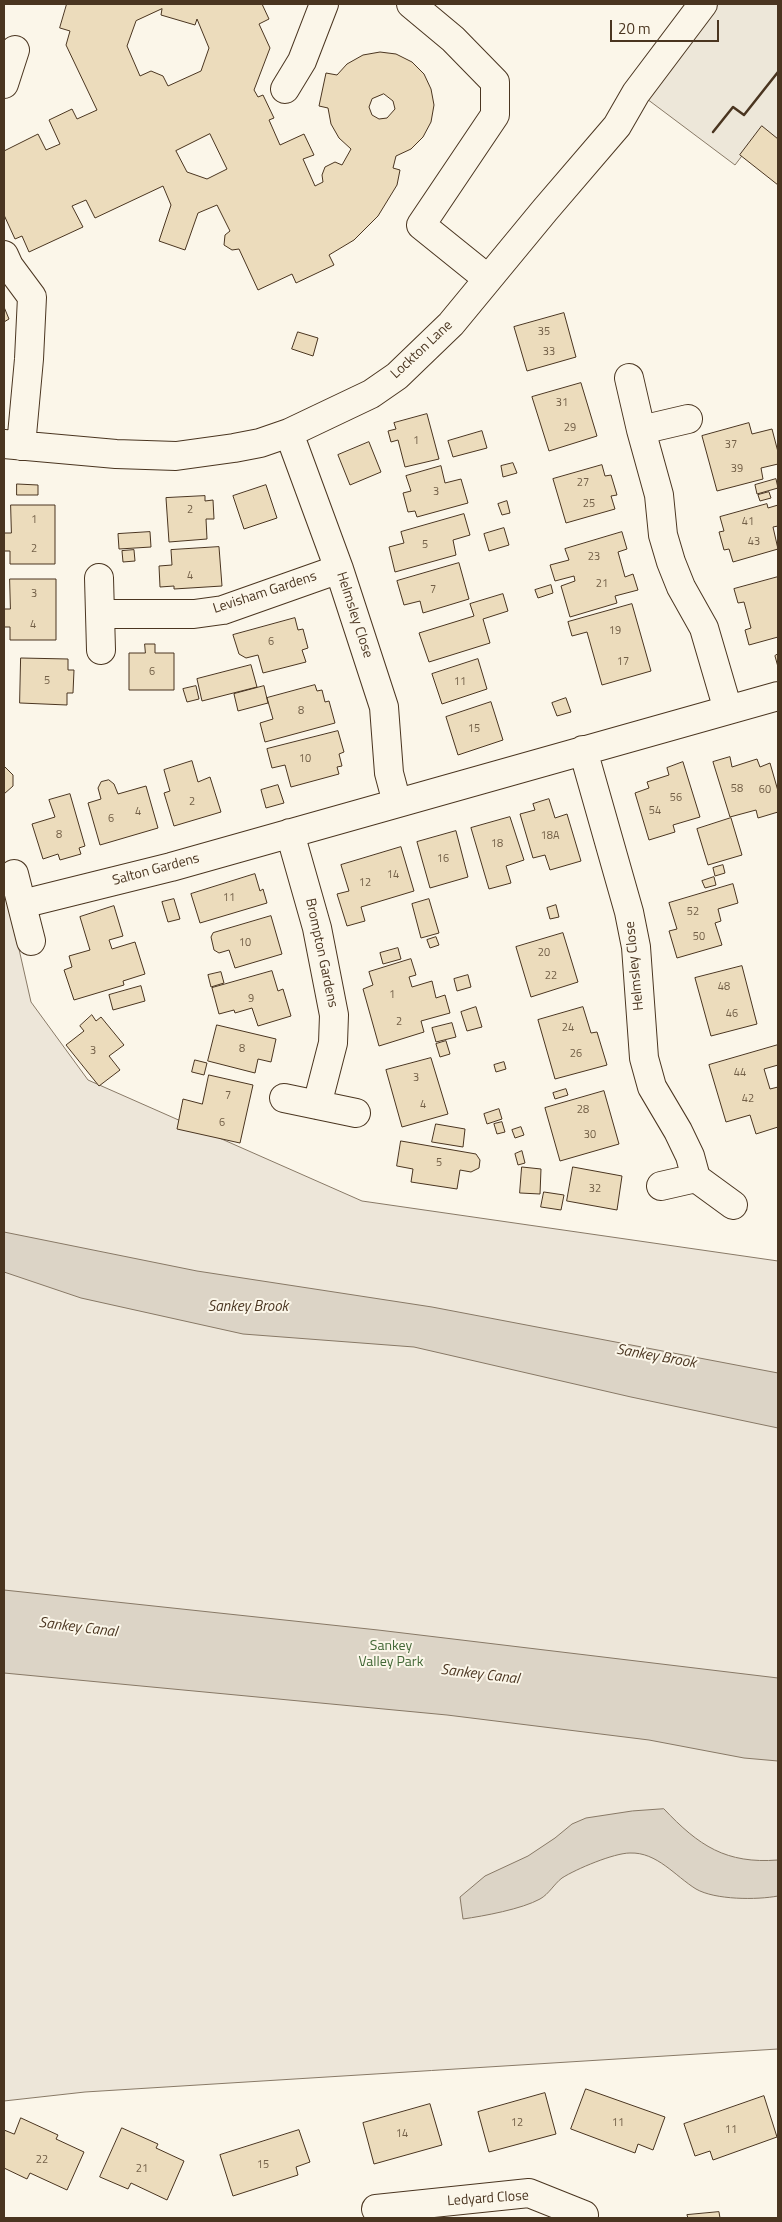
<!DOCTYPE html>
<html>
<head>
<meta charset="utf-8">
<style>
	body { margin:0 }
	#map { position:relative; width:782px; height:2222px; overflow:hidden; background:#fbf6e9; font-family:"Titillium Web",sans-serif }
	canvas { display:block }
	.frame { position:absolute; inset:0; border:5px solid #4a3520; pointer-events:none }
	.scale { position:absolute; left:610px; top:20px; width:109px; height:22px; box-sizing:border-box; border:2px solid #4a3520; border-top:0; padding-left:6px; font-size:15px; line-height:18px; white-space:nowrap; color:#4a3520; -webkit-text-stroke:4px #fbf6e9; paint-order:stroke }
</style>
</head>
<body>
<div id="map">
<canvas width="782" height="2222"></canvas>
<div class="frame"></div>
<div class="scale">20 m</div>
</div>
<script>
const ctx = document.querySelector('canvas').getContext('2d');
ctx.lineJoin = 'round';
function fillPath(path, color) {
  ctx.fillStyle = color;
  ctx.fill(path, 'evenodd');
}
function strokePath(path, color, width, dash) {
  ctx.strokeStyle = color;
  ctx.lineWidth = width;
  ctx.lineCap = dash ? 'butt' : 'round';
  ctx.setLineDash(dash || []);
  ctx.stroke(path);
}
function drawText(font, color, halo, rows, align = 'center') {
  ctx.font = font + ' "Titillium Web",sans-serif';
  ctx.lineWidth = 4;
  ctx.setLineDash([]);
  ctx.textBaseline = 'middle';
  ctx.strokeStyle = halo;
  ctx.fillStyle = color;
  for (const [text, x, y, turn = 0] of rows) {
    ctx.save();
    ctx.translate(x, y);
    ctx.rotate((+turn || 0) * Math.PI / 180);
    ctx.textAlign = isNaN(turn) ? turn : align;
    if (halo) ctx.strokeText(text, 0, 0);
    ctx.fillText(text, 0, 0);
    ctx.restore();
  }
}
const green = new Path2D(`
	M 4,883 L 31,1002 L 88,1080 L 362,1201 L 778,1261 L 778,2049 L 85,2092 L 4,2101 Z`);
const parking = new Path2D(`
	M 718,4 L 778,4 L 778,140 L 763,128 L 735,165 L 647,99 Z`);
const water = new Path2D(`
	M 4,1232 L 197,1271 L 432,1307 L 778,1373 L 778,1428 L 631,1397 L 414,1347 L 243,1334 L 81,1298 L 4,1272 Z
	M 4,1590 L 378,1630 L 778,1678 L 778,1761 L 744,1758 L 649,1740 L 447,1715 L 4,1673 Z
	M 664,1809 C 699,1846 726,1864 778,1860 L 778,1896 C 757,1900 715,1900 696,1889 C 675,1876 657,1852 630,1853 C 614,1853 576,1869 562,1878 C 554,1884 549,1894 540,1899 C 522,1909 484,1916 463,1919 L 460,1897 L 485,1876 L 528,1856 L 555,1838 L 572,1824 L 586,1818 L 632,1811 Z`);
const building = new Path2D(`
	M 67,4 L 262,4 L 269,19 L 259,24 L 270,48 L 254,90 L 258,97 L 263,95 L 274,118 L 269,120 L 280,145 L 304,134 L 314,155 L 303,159 L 315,186 L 323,182 L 322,175 L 325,167 L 335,162 L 342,165 L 351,149 L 339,138 L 331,124 L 328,108 L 319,106 L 326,73 L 337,75 L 347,64 L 363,55 L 380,52 L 396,54 L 412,62 L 424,74 L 431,89 L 434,105 L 431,122 L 423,137 L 411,149 L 396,156 L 393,168 L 400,170 L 397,185 L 378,216 L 354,240 L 329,255 L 334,265 L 296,283 L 292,274 L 258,290 L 239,249 L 232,250 L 224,245 L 225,235 L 230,231 L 217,205 L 198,213 L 185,250 L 159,241 L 171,205 L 163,186 L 95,218 L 86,200 L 72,206 L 83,227 L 29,252 L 22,236 L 15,239 L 4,215 L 4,151 L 38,134 L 46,150 L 60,144 L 49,120 L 72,109 L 77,119 L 97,110 L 66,45 L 70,31 L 60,28 ZM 162,9 L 161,15 L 195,25 L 197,19 L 209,48 L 201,71 L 168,86 L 163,76 L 151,71 L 140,76 L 127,46 L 136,21 ZM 384,94 L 393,101 L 395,109 L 387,118 L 379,119 L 372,115 L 369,107 L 372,99 ZM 210,134 L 227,169 L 207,179 L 187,172 L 176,151 Z
	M 762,126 L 778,139 L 778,185 L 740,155 Z
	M 4,307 L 9,319 L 4,322 Z
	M 564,313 L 576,357 L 527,371 L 514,327 Z
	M 298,332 L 318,338 L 313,356 L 292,349 Z
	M 581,383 L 597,436 L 549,451 L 532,397 Z
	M 427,414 L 439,459 L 405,467 L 398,440 L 391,442 L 388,431 L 396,429 L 394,423 Z
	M 749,423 L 752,434 L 772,429 L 778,452 L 778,464 L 761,468 L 763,479 L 717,491 L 702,436 Z
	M 482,431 L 487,448 L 453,457 L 448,441 Z
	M 369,442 L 381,472 L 350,485 L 338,455 Z
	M 513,463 L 517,473 L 503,477 L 501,466 Z
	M 602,465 L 605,476 L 611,475 L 617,495 L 611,496 L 615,509 L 566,523 L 553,479 Z
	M 441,466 L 445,483 L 461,479 L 468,503 L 417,517 L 415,511 L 408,512 L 403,493 L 411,491 L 406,476 Z
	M 776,479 L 778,488 L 757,494 L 755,485 Z
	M 17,484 L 38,485 L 38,495 L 17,495 Z
	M 266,485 L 277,518 L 244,529 L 233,496 Z
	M 769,492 L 771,498 L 760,501 L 758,495 Z
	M 205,496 L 205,501 L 213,500 L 214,519 L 206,519 L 207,539 L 169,542 L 166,498 Z
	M 507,501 L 510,513 L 502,515 L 498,504 Z
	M 767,504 L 768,508 L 778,505 L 778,526 L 773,527 L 778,549 L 733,562 L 729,549 L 724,550 L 719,532 L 724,531 L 720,517 Z
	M 11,505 L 55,505 L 55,564 L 10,564 L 10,551 L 4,551 L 4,533 L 11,533 Z
	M 464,514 L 470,535 L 453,540 L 456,555 L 395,572 L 389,547 L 404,543 L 401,532 Z
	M 504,528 L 509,545 L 489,551 L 484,534 Z
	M 150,532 L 151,547 L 119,549 L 118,534 Z
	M 622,532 L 627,549 L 618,552 L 625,577 L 633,574 L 638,590 L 615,596 L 617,603 L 570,617 L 561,586 L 575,581 L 574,576 L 555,581 L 550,565 L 569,560 L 565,549 Z
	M 219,547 L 222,586 L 174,589 L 174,586 L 160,587 L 159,566 L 172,565 L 171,550 Z
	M 134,550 L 135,561 L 123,562 L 122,551 Z
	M 459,563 L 469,599 L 423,613 L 420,601 L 404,605 L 397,581 Z
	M 778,577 L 778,637 L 749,645 L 745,630 L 751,628 L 744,602 L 738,603 L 734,589 Z
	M 10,579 L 56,579 L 56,640 L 10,640 L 10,627 L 4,627 L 4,609 L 10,609 Z
	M 551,585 L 553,593 L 538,598 L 535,590 Z
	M 503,594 L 508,611 L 483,619 L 490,643 L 429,662 L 419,633 L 474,616 L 470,604 Z
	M 632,604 L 651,671 L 602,685 L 587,632 L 572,636 L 568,622 Z
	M 295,618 L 298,630 L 303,629 L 308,648 L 302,650 L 306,662 L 263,673 L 258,655 L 246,658 L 239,654 L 233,635 Z
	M 145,644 L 155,644 L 155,653 L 174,653 L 174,690 L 129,690 L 129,653 L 145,653 Z
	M 778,654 L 778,667 L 775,656 Z
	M 21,658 L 68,659 L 68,670 L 74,670 L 73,693 L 67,693 L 67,705 L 20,703 Z
	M 478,659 L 487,689 L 442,704 L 432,674 Z
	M 251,665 L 257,687 L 202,701 L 197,679 Z
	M 315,685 L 317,691 L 322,690 L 325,702 L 329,701 L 335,723 L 265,742 L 260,723 L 273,719 L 267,698 Z
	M 196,686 L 199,699 L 187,702 L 183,689 Z
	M 264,686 L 268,703 L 238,711 L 234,694 Z
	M 566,698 L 571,712 L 557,716 L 552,703 Z
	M 491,702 L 503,740 L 458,755 L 446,717 Z
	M 338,731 L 344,752 L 339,754 L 342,766 L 337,767 L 339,774 L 291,787 L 285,765 L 272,768 L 267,749 Z
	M 730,757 L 732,767 L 757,759 L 760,767 L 770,763 L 778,791 L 778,812 L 758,818 L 756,810 L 730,817 L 713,762 Z
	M 192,761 L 198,782 L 210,777 L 221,812 L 174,826 L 164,793 L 170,791 L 164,770 Z
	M 683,762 L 700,817 L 673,825 L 675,832 L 649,840 L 635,793 L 649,788 L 647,782 L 669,775 L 667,768 Z
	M 4,766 L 13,775 L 13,786 L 4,794 Z
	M 109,780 L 114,784 L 118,794 L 146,786 L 158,828 L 100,845 L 88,803 L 101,799 L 98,788 L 101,782 Z
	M 278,785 L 284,803 L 266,808 L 261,790 Z
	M 70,794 L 85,846 L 79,848 L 81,854 L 60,860 L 58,854 L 43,859 L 32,824 L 55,817 L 49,800 Z
	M 549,799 L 555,818 L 567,814 L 581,861 L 550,870 L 545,855 L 533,858 L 520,814 L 535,810 L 533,804 Z
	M 510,817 L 524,860 L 506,866 L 511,883 L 489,889 L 471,828 Z
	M 731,818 L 742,855 L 708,865 L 697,829 Z
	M 456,831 L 468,877 L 430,888 L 417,842 Z
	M 401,847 L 414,891 L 361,907 L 365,921 L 347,926 L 337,894 L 349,891 L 341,865 Z
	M 723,865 L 725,873 L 715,876 L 713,868 Z
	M 255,874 L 260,891 L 263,889 L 267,903 L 200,923 L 191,894 Z
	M 714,877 L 716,885 L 705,888 L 702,881 Z
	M 733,884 L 738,903 L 718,909 L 721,921 L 715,923 L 722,945 L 677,958 L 669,931 L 677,929 L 669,903 Z
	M 174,899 L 180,919 L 168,922 L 162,902 Z
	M 429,899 L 439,933 L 421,938 L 412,904 Z
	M 556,905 L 559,917 L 550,919 L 547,908 Z
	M 114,906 L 123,936 L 109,940 L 112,949 L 135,942 L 145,974 L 123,981 L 124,985 L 74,1000 L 64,970 L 72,967 L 69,956 L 90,950 L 80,917 Z
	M 271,916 L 282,954 L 235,968 L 229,950 L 219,953 L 214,950 L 211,937 L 213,933 Z
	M 563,933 L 578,982 L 531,997 L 516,947 Z
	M 436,937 L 439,945 L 430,948 L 427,940 Z
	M 398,948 L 401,959 L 383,964 L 380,953 Z
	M 411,959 L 416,975 L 409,977 L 412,987 L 432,981 L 436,998 L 445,995 L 450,1013 L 421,1021 L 424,1032 L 379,1046 L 363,989 L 373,985 L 369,972 Z
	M 742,966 L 757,1024 L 711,1036 L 695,978 Z
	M 272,971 L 278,991 L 283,989 L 291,1016 L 258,1026 L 252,1008 L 235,1013 L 234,1010 L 219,1014 L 212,988 Z
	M 221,972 L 224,983 L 211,987 L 208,975 Z
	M 468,975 L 471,987 L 457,991 L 454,979 Z
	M 141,986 L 145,1001 L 113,1010 L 109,995 Z
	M 476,1007 L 482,1027 L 467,1031 L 461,1012 Z
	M 583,1007 L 591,1033 L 597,1032 L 607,1065 L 555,1079 L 538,1020 Z
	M 92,1015 L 96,1021 L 101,1017 L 124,1045 L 109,1056 L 120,1070 L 99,1086 L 66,1045 L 84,1031 L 80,1026 Z
	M 452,1023 L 456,1037 L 436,1042 L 432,1028 Z
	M 217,1025 L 276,1039 L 271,1062 L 258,1059 L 255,1073 L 208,1061 Z
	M 446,1041 L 450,1054 L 440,1057 L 436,1044 Z
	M 778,1045 L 778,1065 L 764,1069 L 770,1089 L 778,1087 L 778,1127 L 756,1134 L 750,1115 L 726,1122 L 709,1065 Z
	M 431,1058 L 448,1114 L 402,1127 L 386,1070 Z
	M 195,1060 L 207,1063 L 204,1075 L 192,1072 Z
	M 504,1062 L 506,1069 L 496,1072 L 494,1065 Z
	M 209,1075 L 253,1085 L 240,1143 L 177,1129 L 183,1099 L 202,1104 Z
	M 566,1089 L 568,1095 L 555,1099 L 553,1093 Z
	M 604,1091 L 619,1144 L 560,1161 L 545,1108 Z
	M 499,1109 L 502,1119 L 487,1124 L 484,1114 Z
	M 502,1122 L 505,1132 L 497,1134 L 494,1124 Z
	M 436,1124 L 465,1129 L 463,1147 L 432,1142 Z
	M 521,1127 L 524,1135 L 515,1138 L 512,1130 Z
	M 401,1141 L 476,1154 L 480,1160 L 479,1168 L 471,1172 L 460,1170 L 457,1189 L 411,1182 L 413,1169 L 397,1166 Z
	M 522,1151 L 525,1163 L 518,1165 L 515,1154 Z
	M 522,1167 L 541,1169 L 540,1194 L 520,1193 Z
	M 573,1167 L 622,1176 L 617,1210 L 567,1201 Z
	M 544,1192 L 564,1195 L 561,1210 L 541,1207 Z
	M 586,2089 L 665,2117 L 653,2150 L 638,2144 L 635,2153 L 571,2129 Z
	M 545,2093 L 556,2134 L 489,2152 L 478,2112 Z
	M 764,2096 L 777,2137 L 713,2160 L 710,2151 L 695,2156 L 684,2124 Z
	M 430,2104 L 442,2145 L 374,2164 L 363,2123 Z
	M 21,2118 L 58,2135 L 56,2139 L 84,2152 L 67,2190 L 30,2173 L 27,2179 L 4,2168 L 4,2130 L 14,2134 Z
	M 122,2128 L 158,2144 L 156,2148 L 184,2161 L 167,2200 L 131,2183 L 128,2189 L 100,2177 Z
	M 299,2130 L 310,2162 L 296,2167 L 298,2175 L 233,2196 L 220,2155 Z
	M 719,2212 L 720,2218 L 688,2218 L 687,2215 Z`);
const minor = new Path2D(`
	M 411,4 L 453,39 L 495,82 L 495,115 L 421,225 L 488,279
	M 4,84 L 15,50
	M 285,89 L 302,61 L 324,4
	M 4,255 L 9,266 L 32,297 L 29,359 L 21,446
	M 629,378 L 641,430 L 688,419
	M 641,430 L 659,495 L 663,535 L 671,562 L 681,587 L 704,628 L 728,710
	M 289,433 L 339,569 L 384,707 L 389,773 L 397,803
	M 4,444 L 116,454 L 176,456 L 234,448 L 260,443 L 289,433 L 371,394 L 397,376 L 451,324 L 545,210 L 617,126 L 636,93 L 703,4
	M 99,578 L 101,650
	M 100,614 L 194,614 L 223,610 L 339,569
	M 583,750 L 629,912 L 636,947 L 644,1058 L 652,1087 L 678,1131 L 690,1156 L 696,1178
	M 290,833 L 317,928 L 334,1015 L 333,1043 L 317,1105
	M 14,874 L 31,941
	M 22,904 L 171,867 L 778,696
	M 284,1098 L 356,1113
	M 661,1186 L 696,1178 L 733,1205
	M 376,2209 L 529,2193 L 584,2215`);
const wall = new Path2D(`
	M 713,132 L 733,107 L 744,115 L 778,72`);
const numberNames = [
	["35",544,332],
	["33",549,352],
	["31",562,403],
	["29",570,428],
	["1",416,441],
	["37",731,445],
	["39",737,469],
	["27",583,483],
	["3",436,492],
	["25",589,504],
	["2",190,510],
	["1",34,520],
	["41",748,522],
	["43",754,542],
	["5",425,545],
	["2",34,549],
	["23",594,557],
	["4",190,576],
	["21",602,584],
	["7",433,590],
	["3",34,594],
	["4",33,625],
	["19",615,631],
	["6",271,642],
	["17",623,662],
	["6",152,672],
	["5",47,681],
	["11",460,682],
	["8",301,711],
	["15",474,729],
	["10",305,759],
	["58",737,789],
	["60",765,790],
	["56",676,798],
	["2",192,802],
	["54",655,811],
	["4",138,812],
	["6",111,819],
	["8",59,835],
	["18A",550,836],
	["18",497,844],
	["16",443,859],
	["14",393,875],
	["12",365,883],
	["11",229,898],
	["52",693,912],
	["50",699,937],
	["10",245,943],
	["20",544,953],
	["22",551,976],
	["48",724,987],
	["1",392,995],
	["9",251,999],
	["46",732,1014],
	["2",399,1022],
	["24",568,1028],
	["8",242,1049],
	["3",93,1051],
	["26",576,1054],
	["44",740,1073],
	["3",416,1078],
	["7",228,1096],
	["42",748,1099],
	["4",423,1105],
	["28",583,1110],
	["6",222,1123],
	["30",590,1135],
	["5",439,1163],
	["32",595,1189],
	["12",517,2123],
	["11",618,2123],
	["11",731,2130],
	["14",402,2134],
	["22",42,2160],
	["15",263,2165],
	["21",142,2169]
];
const streetNames = [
	["Lockton Lane",422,350,-43],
	["Levisham Gardens",265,593,-18],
	["Helmsley Close",354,615,72],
	["Salton Gardens",156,870,-15],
	["Brompton Gardens",321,953,78],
	["Helmsley Close",635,966,-96],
	["Ledyard Close",488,2199,-4]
];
const parkNames = [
	["Sankey",391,1647],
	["Valley Park",391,1663]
];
const waterNames = [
	["Sankey Brook",248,1307],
	["Sankey Brook",656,1357,10],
	["Sankey Canal",78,1628,7],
	["Sankey Canal",480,1675,7]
];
fillPath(green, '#ede6d9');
strokePath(green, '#887966', 1);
fillPath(parking, '#ede7d9');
strokePath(parking, '#887966', 1);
fillPath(water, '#dcd4c6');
strokePath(water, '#887966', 1);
fillPath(building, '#ecdcbc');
strokePath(building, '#4a3520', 1);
strokePath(minor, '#4a3520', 30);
strokePath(minor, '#fbf6e9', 28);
strokePath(wall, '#4a3520', 2.5);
drawText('11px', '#725f47', null, numberNames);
drawText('14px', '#4a3520', '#fbf6e9', streetNames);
drawText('14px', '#436837', '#fbf6e9', parkNames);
drawText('italic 15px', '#4a3520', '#fbf6e9', waterNames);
</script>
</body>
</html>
